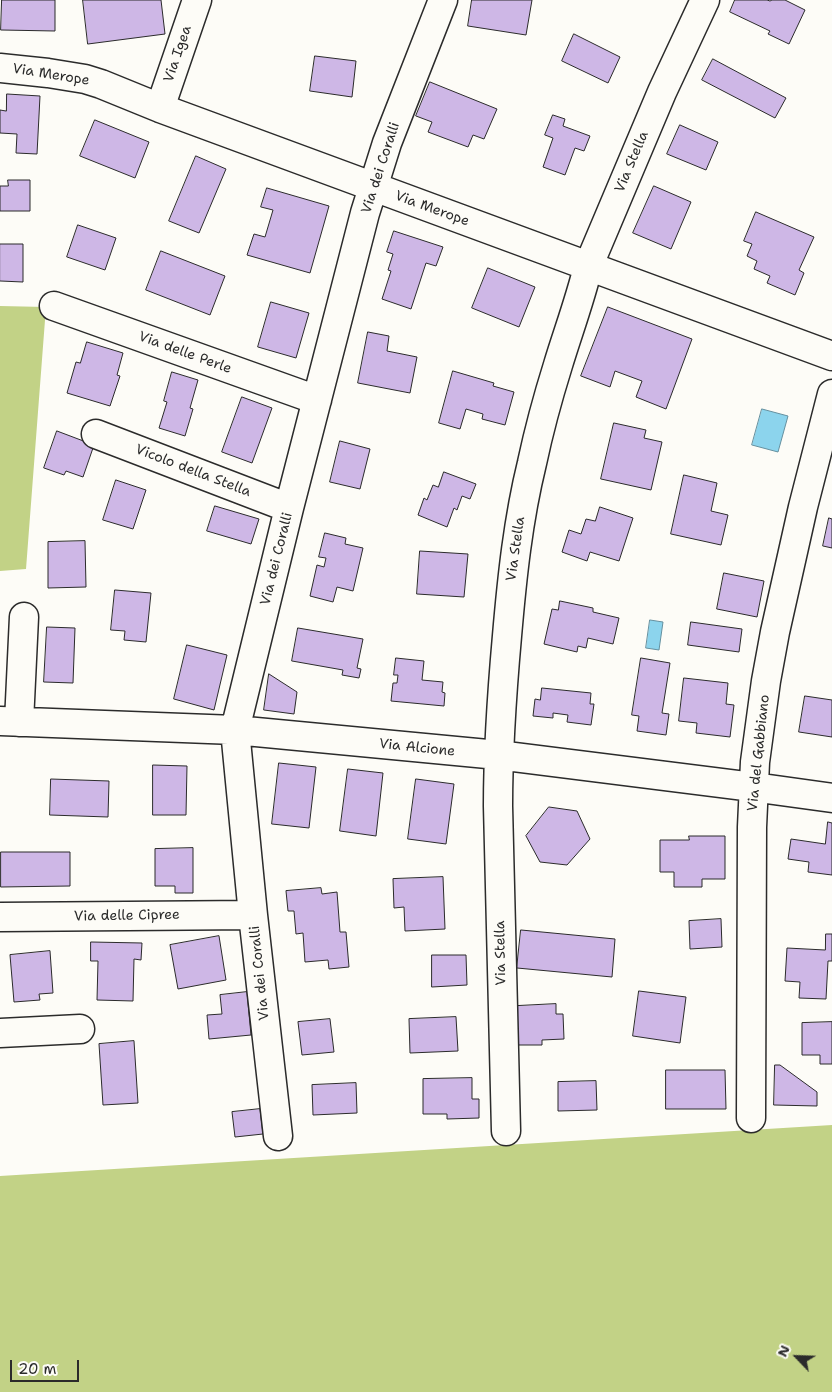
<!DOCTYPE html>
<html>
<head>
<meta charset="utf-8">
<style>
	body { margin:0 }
	#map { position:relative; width:832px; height:1392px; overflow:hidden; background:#fdfcf7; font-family:"Shantell Sans",sans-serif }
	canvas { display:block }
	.north { position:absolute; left:772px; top:1332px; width:50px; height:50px; -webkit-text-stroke:4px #fdfcf7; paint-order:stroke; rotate:294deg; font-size:14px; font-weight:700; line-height:20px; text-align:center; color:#2b2b2b }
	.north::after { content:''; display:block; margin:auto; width:18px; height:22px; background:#2b2b2b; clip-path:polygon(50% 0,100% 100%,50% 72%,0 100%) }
	.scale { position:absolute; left:10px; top:1360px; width:69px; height:22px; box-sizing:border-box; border:2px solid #2b2b2b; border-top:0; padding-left:6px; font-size:15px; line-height:18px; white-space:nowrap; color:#2b2b2b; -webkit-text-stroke:4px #fdfcf7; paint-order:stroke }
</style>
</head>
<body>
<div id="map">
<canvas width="832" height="1392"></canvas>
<div class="north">N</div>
<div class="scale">20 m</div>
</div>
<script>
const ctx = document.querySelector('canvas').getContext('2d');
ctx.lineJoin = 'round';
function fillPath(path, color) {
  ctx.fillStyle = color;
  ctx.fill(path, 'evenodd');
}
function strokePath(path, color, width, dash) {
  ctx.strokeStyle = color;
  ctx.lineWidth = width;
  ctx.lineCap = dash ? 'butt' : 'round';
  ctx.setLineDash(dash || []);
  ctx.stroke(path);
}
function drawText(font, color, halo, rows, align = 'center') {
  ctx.font = font + ' "Shantell Sans",sans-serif';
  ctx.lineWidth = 4;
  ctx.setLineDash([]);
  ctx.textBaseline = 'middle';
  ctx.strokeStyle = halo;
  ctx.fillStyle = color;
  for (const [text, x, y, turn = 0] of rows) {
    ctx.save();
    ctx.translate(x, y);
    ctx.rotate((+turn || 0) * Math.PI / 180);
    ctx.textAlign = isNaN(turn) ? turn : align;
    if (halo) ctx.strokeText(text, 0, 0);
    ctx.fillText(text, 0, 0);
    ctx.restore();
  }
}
const green = new Path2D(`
	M 0,306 L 46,307 L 26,569 L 0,571 Z
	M 832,1125 L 832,1392 L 0,1392 L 0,1176 Z`);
const water = new Path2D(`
	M 762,409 L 788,416 L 778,452 L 752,445 Z
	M 650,620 L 663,622 L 659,650 L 646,648 Z`);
const building = new Path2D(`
	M 2,0 L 55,0 L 55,31 L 1,30 Z
	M 83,0 L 161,0 L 165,34 L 88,44 Z
	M 472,0 L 532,0 L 526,35 L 468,26 Z
	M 735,0 L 767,0 L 770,1 L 772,0 L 785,0 L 805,10 L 789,44 L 768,34 L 770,31 L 730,12 Z
	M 574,34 L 620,57 L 608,83 L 562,61 Z
	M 315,56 L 356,61 L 352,97 L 310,91 Z
	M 713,59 L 786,98 L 775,118 L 702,80 Z
	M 430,82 L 497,109 L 484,139 L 473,135 L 468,147 L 428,132 L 432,122 L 416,116 Z
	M 7,94 L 40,96 L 37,154 L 16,153 L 17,134 L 0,133 L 0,110 L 6,111 Z
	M 553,115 L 565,119 L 563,126 L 590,136 L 584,151 L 575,148 L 565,175 L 543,167 L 553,138 L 545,135 Z
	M 95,120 L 149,142 L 135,178 L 80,156 Z
	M 680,125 L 718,142 L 706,170 L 667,154 Z
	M 196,156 L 226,169 L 199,233 L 169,221 Z
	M 8,180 L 30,180 L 30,211 L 0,211 L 0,186 L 8,186 Z
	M 654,186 L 691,202 L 671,249 L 633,233 Z
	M 267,188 L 329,206 L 310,273 L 247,255 L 254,234 L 265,237 L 273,210 L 261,207 Z
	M 756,212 L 814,237 L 799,270 L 804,273 L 795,295 L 767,283 L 770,276 L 754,269 L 757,261 L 747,256 L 752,244 L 744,241 Z
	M 78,225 L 116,238 L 105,270 L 67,257 Z
	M 394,231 L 443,247 L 436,266 L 426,263 L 411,309 L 382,299 L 391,271 L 388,270 L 393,254 L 387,252 Z
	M 0,244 L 23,244 L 23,282 L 0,281 Z
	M 161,251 L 225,276 L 210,315 L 146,290 Z
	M 488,268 L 535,287 L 519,327 L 472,308 Z
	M 271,302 L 309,313 L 296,358 L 258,347 Z
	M 608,307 L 692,339 L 666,409 L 636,397 L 642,381 L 615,371 L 610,387 L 581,376 Z
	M 368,332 L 389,336 L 387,351 L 417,357 L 410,393 L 358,383 Z
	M 87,342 L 123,353 L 117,375 L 120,376 L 110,406 L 67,393 L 76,362 L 80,363 Z
	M 453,371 L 494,383 L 493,386 L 514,392 L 505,425 L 482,419 L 483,414 L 466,409 L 460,429 L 439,423 Z
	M 172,372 L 198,380 L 190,408 L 193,409 L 185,436 L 159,428 L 167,402 L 164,401 Z
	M 242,397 L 272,408 L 252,463 L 222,452 Z
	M 614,423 L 646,430 L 644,438 L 662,442 L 651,490 L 601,479 Z
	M 57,431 L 94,445 L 83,477 L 66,471 L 64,475 L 44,468 Z
	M 340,441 L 370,449 L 360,489 L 330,482 Z
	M 444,472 L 476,484 L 470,499 L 462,496 L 457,510 L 454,508 L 447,527 L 418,515 L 424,498 L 427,500 L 433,485 L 438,487 Z
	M 684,475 L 717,483 L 711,511 L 728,515 L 721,545 L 671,534 Z
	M 116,480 L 146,490 L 133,529 L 103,520 Z
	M 215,506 L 259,519 L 251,544 L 207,531 Z
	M 600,507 L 633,518 L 619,561 L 590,552 L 587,561 L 562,552 L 569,530 L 581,534 L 586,519 L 595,521 Z
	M 829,518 L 832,519 L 832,548 L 823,546 Z
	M 325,533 L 346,538 L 345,544 L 363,548 L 353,591 L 337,587 L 333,602 L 310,596 L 317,565 L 324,567 L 326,558 L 319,557 Z
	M 85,541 L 86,587 L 48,588 L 48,542 Z
	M 420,551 L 468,554 L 464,597 L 417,594 Z
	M 724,573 L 764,581 L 757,617 L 717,609 Z
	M 115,590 L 151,593 L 146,642 L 124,640 L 125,631 L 111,630 Z
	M 560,601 L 593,608 L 593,612 L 619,618 L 613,644 L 588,638 L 586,648 L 578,646 L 577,652 L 544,644 L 552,609 L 558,610 Z
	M 691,622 L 742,629 L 739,652 L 688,645 Z
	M 47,627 L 75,628 L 73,683 L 44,682 Z
	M 298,628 L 363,639 L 357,668 L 361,669 L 359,678 L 342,675 L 343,670 L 292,661 Z
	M 187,645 L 227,655 L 214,710 L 174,699 Z
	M 396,658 L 424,661 L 422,680 L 443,682 L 442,692 L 445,693 L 444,706 L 391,701 L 393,683 L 397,683 L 398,675 L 394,675 Z
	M 641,658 L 670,663 L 662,713 L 669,714 L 666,735 L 637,731 L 639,716 L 632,715 Z
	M 269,674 L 297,692 L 294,714 L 264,710 Z
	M 684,678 L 728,683 L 726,704 L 734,705 L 730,737 L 696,733 L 697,723 L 679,721 Z
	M 542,688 L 591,693 L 590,704 L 594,704 L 591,725 L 567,722 L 568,715 L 553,713 L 553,718 L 533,716 L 535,699 L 540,700 Z
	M 805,696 L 832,700 L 832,737 L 799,732 Z
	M 279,763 L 316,767 L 309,828 L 272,824 Z
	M 153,765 L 187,766 L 186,815 L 153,815 Z
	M 348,769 L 383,773 L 376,836 L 340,831 Z
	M 51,779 L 109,781 L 108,817 L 50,815 Z
	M 416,779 L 454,784 L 446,844 L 408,839 Z
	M 549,807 L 577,811 L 590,839 L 567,865 L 540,862 L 526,836 Z
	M 828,822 L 832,823 L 832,875 L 808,872 L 809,862 L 788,859 L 791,839 L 825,844 Z
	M 689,836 L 725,836 L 725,879 L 702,879 L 702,887 L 674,887 L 674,872 L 660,872 L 660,840 L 689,840 Z
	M 193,848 L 193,893 L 175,893 L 175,886 L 155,886 L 155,849 Z
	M 1,852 L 70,852 L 70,886 L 1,887 Z
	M 443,877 L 445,929 L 405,931 L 404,907 L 394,908 L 393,879 Z
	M 321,888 L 322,894 L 337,892 L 340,932 L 346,932 L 349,967 L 329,969 L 328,960 L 305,962 L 303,933 L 296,934 L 294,911 L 288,911 L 286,891 Z
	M 721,919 L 722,947 L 690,949 L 689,921 Z
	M 521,930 L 615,939 L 612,977 L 517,968 Z
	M 826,934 L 832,934 L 832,961 L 828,961 L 826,999 L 799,998 L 800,982 L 785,981 L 787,948 L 825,950 Z
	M 219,936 L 226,980 L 178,989 L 170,945 Z
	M 91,942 L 142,943 L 141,960 L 134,959 L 133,1001 L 97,1000 L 98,961 L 91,961 Z
	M 50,951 L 53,993 L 39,994 L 40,1000 L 14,1002 L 10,955 Z
	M 432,955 L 466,955 L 467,985 L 432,987 Z
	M 639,991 L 686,997 L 680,1043 L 633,1036 Z
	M 247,992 L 251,1035 L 209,1039 L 207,1015 L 222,1014 L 220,995 Z
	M 556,1004 L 556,1014 L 563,1014 L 564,1039 L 542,1040 L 542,1045 L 518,1045 L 517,1006 Z
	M 456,1017 L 458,1051 L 410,1053 L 409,1019 Z
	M 330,1019 L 334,1052 L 302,1055 L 298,1022 Z
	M 832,1022 L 832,1064 L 820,1064 L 820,1055 L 802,1055 L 802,1023 Z
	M 134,1041 L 138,1103 L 103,1105 L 99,1044 Z
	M 775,1065 L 780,1065 L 817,1092 L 817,1106 L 774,1105 Z
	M 666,1070 L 725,1070 L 726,1109 L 666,1109 Z
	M 472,1078 L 472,1099 L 479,1099 L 479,1118 L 447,1119 L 447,1114 L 423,1114 L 423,1079 Z
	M 596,1081 L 597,1110 L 558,1111 L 558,1082 Z
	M 356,1083 L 357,1113 L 313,1115 L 312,1085 Z
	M 260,1109 L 263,1134 L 235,1137 L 232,1112 Z`);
const minor = new Path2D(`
	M 0,68 L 48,73 L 85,79 L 101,84 L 160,108 L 832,356
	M 160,108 L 197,0
	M 54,306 L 317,400
	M 96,434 L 289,508
	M 0,721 L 235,730 L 498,755 L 753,787 L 832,798
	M 19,722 L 24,617
	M 0,917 L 253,915
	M 0,1033 L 80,1029
	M 751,1118 L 752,827 L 755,762 L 766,681 L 775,632 L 803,507 L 832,394
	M 506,1131 L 498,806 C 498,749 502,692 507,636 C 512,578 518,520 532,463 C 539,430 548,397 558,365 C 568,332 580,300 588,267 L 662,92 L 705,0
	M 278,1136 L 253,915 L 235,730 L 289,508 L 365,213 L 387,143 L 443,0`);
const streetNames = [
	["Via Igea",178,54,-71],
	["Via Merope",51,75,9],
	["Via Stella",632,162,-67],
	["Via dei Coralli",381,168,-72],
	["Via Merope",432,209,20],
	["Via delle Perle",185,353,20],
	["Vicolo della Stella",193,471,21],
	["Via Stella",516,549,-82],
	["Via dei Coralli",277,559,-76],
	["Via Alcione",417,748,6],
	["Via del Gabbiano",759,753,-84],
	["Via delle Cipree",127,916,-1],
	["Via Stella",501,953,-91],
	["Via dei Coralli",260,973,-96]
];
fillPath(green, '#c2d286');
fillPath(water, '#8cd4ed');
strokePath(water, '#65909f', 1);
fillPath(building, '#ceb7e6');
strokePath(building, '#2b2b2b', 1);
strokePath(minor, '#2b2b2b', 31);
strokePath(minor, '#fdfcf7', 28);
drawText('14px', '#2b2b2b', '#fdfcf7', streetNames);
</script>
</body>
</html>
